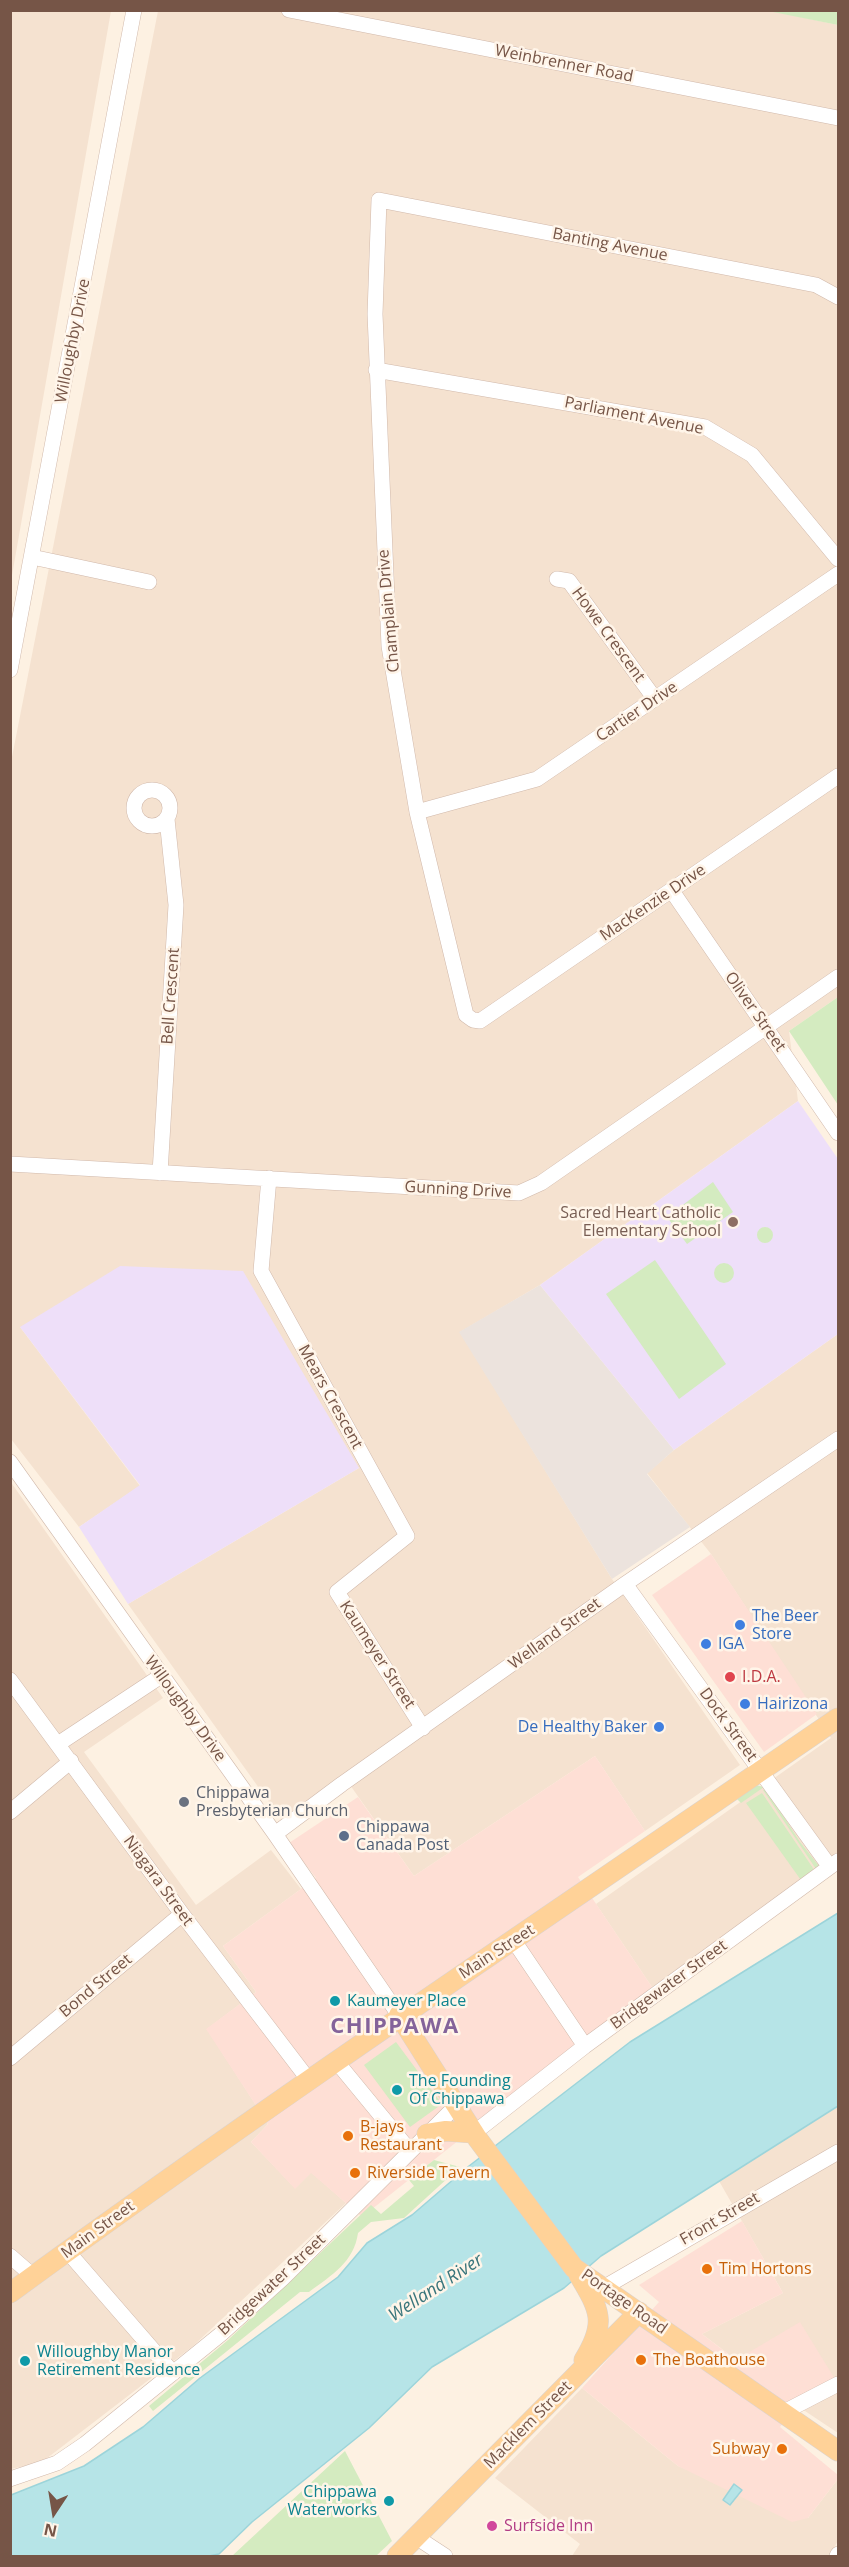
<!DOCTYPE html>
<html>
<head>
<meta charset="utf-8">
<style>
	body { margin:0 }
	#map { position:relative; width:849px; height:2567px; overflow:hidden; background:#fdf1e2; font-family:"Open Sans",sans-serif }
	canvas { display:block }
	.frame { position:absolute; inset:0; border:12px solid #765547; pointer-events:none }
	.north { position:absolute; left:24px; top:2483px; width:60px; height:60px; -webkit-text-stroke:4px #fff5e9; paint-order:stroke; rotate:192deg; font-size:16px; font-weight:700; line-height:24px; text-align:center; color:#765547 }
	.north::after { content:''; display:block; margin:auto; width:21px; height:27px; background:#765547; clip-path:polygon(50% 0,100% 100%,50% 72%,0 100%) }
</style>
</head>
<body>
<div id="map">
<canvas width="849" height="2567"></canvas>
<div class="frame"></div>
<div class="north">N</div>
</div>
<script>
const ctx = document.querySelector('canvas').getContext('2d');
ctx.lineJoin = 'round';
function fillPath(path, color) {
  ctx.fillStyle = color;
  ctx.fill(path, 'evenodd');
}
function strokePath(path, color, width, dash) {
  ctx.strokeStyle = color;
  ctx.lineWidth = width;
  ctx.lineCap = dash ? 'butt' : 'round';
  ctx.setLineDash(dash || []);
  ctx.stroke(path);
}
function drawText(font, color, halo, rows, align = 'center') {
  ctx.font = font + ' "Open Sans",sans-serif';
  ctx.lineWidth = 5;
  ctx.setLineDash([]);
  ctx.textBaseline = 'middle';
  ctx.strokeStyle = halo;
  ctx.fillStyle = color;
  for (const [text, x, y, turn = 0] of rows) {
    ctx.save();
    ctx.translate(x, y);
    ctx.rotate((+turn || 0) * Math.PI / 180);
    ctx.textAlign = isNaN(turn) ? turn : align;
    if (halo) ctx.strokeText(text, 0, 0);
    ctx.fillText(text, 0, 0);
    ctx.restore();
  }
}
const residential = new Path2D(`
	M 11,10 L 111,11 L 11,581 L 10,11 Z
	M 768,10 L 838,25 L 838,997 L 789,1031 L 798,1101 L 540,1285 L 460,1332 L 612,1579 L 740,1765 L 645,1831 L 595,1756 L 414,1876 L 343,1775 L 281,1819 L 128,1604 L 359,1468 L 20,1327 L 140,1486 L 79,1527 L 11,1439 L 11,762 L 158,11 Z
	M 838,1334 L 838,1855 L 652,1987 L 596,1904 L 831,1738 L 711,1554 L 647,1473 L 674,1450 Z
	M 10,1481 L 163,1698 L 84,1752 L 196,1905 L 271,1850 L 301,1889 L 223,1946 L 256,1992 L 207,2029 L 268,2124 L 251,2142 L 295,2188 L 311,2172 L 346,2203 L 193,2346 L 42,2462 L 11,2469 Z
	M 838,2106 L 838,2433 L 796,2405 L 702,2334 L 783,2293 L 719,2181 Z
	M 582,2388 L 678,2466 L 808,2518 L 838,2479 L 838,2541 L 832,2551 L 838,2556 L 572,2556 L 580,2544 L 495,2478 Z`);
const commercial = new Path2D(`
	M 711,1554 L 817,1714 L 764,1752 L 652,1595 Z
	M 595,1756 L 645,1831 L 578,1877 L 652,1987 L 362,2217 L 311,2173 L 295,2189 L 251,2142 L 268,2124 L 206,2029 L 256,1992 L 223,1946 L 316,1878 L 289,1843 L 358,1797 L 414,1876 Z
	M 742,2221 L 783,2293 L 702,2334 L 736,2360 L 800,2322 L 838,2384 L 796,2405 L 780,2427 L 838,2475 L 838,2479 L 808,2518 L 792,2522 L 678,2466 L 582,2388 L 659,2302 L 639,2285 Z`);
const industrial = new Path2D(`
	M 540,1285 L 674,1450 L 647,1474 L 690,1527 L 612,1579 L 459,1332 Z`);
const education = new Path2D(`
	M 798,1101 L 838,1159 L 838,1334 L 674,1450 L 540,1285 Z
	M 120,1266 L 243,1271 L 359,1468 L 128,1604 L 79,1527 L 140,1485 L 20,1327 Z`);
const green = new Path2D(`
	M 768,11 L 838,11 L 838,25 Z
	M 838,997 L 838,1105 L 789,1031 Z
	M 713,1182 L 733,1212 L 687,1244 L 667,1217 Z
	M757 1235a8 8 0 1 1 16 0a8 8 0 1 1-16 0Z
	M 655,1260 L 726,1364 L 679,1399 L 606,1294 Z
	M714 1273a10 10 0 1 1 20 0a10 10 0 1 1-20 0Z
	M 756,1785 L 764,1787 L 741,1803 L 737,1799 Z
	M 766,1789 L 800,1842 L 819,1866 L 818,1872 L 763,1790 Z
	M 762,1793 L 817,1874 L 803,1883 L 746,1803 Z
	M 396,2042 L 442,2104 L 410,2127 L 364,2065 Z
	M 434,2160 L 460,2167 L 404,2218 L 371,2222 L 358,2233 C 354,2262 332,2275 309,2292 L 300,2292 L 153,2411 L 149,2406 L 228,2340 L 371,2205 L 381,2214 L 414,2186 L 404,2174 L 406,2171 L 412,2177 Z
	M 345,2451 L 392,2541 L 376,2556 L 232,2556 Z`);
const water = new Path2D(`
	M 838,1913 L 838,2106 L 601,2256 L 564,2288 L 432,2367 L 369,2428 L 252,2522 L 219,2554 L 209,2556 L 11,2556 L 11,2495 L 84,2466 L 143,2427 L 200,2378 L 338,2277 L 367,2243 L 412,2215 L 469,2166 L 630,2042 Z
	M 734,2484 L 742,2490 L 730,2505 L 723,2500 Z`);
const minor = new Path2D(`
	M 289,10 L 838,118
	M 838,297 L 816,285 L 379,200 L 375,314 L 389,646 L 417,812 L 466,1015 L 473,1020 L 480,1021 L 838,776
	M 376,370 L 705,427 L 752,455 L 838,559
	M 32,557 L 149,582
	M 557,579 L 569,581 L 655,699
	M 10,670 L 134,10
	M134 808a18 18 0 1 1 36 0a18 18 0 1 1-36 0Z
	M 417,812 L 537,779 L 838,574
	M 672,891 L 838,1133
	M 10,1164 L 519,1193 L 541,1183 L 838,977
	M 160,1173 L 176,905 L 167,819
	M 269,1178 L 261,1271 L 407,1536 L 337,1592 L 423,1728
	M 10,1462 L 275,1834 L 399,2015
	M 625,1584 L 830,1867
	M 10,1680 L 182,1914 L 308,2079
	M 58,1744 L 161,1676
	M 10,1812 L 71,1761
	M 275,1834 L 342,1784 L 625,1584 L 838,1439
	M 514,1941 L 585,2046
	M 10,2058 L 182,1914
	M 336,2061 L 410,2151
	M 474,2133 L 585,2046 L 838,1861
	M 68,2252 L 173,2373
	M 10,2256 L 33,2276
	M 603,2288 L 838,2152
	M 782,2413 L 838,2384
	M 10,2479 L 57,2463 L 85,2444 L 221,2334 L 282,2279 L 456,2106
	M 416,2537 L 445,2556
	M 837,2556 L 838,2554`);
const major = new Path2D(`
	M 399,2015 L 477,2138 L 574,2268 L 838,2451
	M 427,2134 L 446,2131 L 474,2133
	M 579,2275 C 600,2310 607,2323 584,2360
	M 10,2293 C 282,2094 561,1908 838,1718
	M 397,2556 L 639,2312`);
const markers = [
	[733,1222,6,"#8d6e63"],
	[740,1625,6,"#3f7fe0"],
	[706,1644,6,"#3f7fe0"],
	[730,1677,6,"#e0444e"],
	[745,1704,6,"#3f7fe0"],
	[659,1727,6,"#3f7fe0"],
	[184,1802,6,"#6b7280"],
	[344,1836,6,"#5c6f8a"],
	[335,2001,6,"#0f9aa8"],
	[397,2090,6,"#0f9aa8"],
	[348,2136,6,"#e8710a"],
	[355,2173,6,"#e8710a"],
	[707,2269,6,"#e8710a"],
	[641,2360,6,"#e8710a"],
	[25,2361,6,"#0f9aa8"],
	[782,2449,6,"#e8710a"],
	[389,2501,6,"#0f9aa8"],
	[492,2526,6,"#d1479c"]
];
const streetNames = [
	["Weinbrenner Road",564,64,11],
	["Banting Avenue",610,245,11],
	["Willoughby Drive",73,341,-79],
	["Parliament Avenue",634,416,11],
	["Champlain Drive",389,611,-95],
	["Howe Crescent",608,635,54],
	["Cartier Drive",637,712,-34],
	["MacKenzie Drive",653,903,-34],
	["Bell Crescent",171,996,-86],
	["Oliver Street",755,1012,55],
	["Gunning Drive",458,1190,3],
	["Mears Crescent",330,1397,61],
	["Welland Street",555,1634,-36],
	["Kaumeyer Street",377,1655,57],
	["Willoughby Drive",185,1709,54],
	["Dock Street",728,1725,54],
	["Niagara Street",158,1881,54],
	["Main Street",497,1952,-33],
	["Bridgewater Street",669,1985,-36],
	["Bond Street",96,1986,-40],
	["Front Street",720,2219,-30],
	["Main Street",98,2230,-36],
	["Bridgewater Street",272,2285,-43],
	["Portage Road",624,2302,35],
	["Macklem Street",528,2425,-45]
];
const educationNames = [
	["Sacred Heart Catholic",721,1213],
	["Elementary School",721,1231]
];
const shopNames = [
	["The Beer",752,1616],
	["Store",752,1634],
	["IGA",718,1644],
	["Hairizona",757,1704],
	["De Healthy Baker",647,1727,"right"]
];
const healthNames = [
	["I.D.A.",742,1677]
];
const worshipNames = [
	["Chippawa",196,1793],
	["Presbyterian Church",196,1811]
];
const serviceNames = [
	["Chippawa",356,1827],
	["Canada Post",356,1845]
];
const cultureNames = [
	["Kaumeyer Place",347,2001],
	["The Founding",409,2081],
	["Of Chippawa",409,2099],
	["Willoughby Manor",37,2352],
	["Retirement Residence",37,2370],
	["Chippawa",377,2492,"right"],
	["Waterworks",377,2510,"right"]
];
const foodNames = [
	["B-jays",360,2127],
	["Restaurant",360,2145],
	["Riverside Tavern",367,2173],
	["Tim Hortons",719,2269],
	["The Boathouse",653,2360],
	["Subway",770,2449,"right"]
];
const hotelNames = [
	["Surfside Inn",504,2526]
];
const waterNames = [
	["Welland River",436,2288,-33]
];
const districtNames = [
	["CHIPPAWA",395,2027]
];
fillPath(residential, '#f5e2d0');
fillPath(commercial, '#fedfd5');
fillPath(industrial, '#ece3dd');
fillPath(education, '#eedff9');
fillPath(green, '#d4ebc0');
fillPath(water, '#b6e4e7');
strokePath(water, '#9cd4da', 1.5);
strokePath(minor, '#d1b9ab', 16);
strokePath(major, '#dbd3cf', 21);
strokePath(minor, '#fff', 15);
strokePath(major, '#ffd298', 20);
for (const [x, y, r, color] of markers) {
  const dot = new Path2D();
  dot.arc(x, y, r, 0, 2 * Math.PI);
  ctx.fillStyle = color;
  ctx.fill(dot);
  strokePath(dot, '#fff5e9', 2);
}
drawText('16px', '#765547', '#fff5e9', streetNames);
drawText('16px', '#785e54', '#fff5e9', educationNames, 'right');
drawText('16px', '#366cbe', '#fff5e9', shopNames, 'left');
drawText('16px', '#be3a42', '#fff5e9', healthNames, 'left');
drawText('16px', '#5b616d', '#fff5e9', worshipNames, 'left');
drawText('16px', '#4e5e75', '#fff5e9', serviceNames, 'left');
drawText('16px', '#0d838f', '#fff5e9', cultureNames, 'left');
drawText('16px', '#c56008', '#fff5e9', foodNames, 'left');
drawText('16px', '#b23c85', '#fff5e9', hotelNames, 'left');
drawText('italic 18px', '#3a767c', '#fff5e9', waterNames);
ctx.letterSpacing = '1.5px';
drawText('bold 22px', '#84639a', '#fff5e9', districtNames);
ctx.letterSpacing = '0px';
</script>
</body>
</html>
